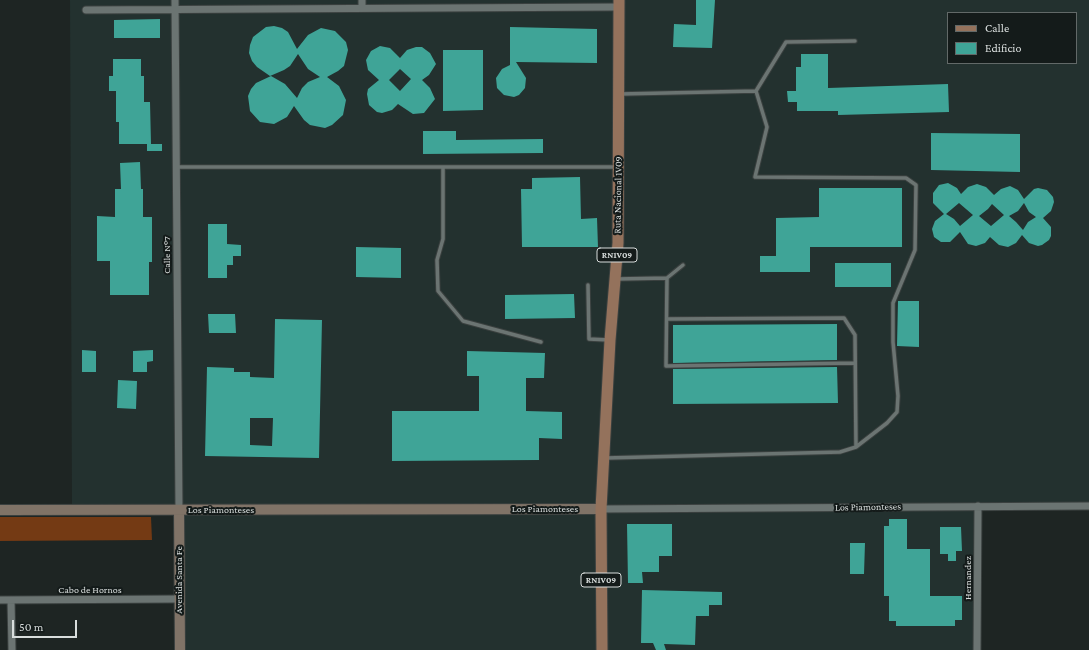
<!DOCTYPE html>
<html>
<head>
<meta charset="utf-8">
<style>
	body { margin:0 }
	#map { position:relative; width:1089px; height:650px; overflow:hidden; background:#1e2523; font-family:"Crimson Pro",serif }
	canvas { display:block }
	.legend { position:absolute; left:947px; top:12px; width:130px; height:52px; box-sizing:border-box; background:#141b1a; border:1px solid #626968; margin:0; padding:5px 7px; list-style:none; font-size:12px; color:#d8dddc }
	.legend li { display:flex; align-items:center; gap:8px; height:20px }
	.legend b { width:20px; border:1px solid #626968 }
	.scale { position:absolute; left:12px; top:620px; width:65px; height:18px; box-sizing:border-box; border:2px solid #d8dddc; border-top:0; padding-left:5px; font-size:12px; line-height:14px; white-space:nowrap; color:#d8dddc; -webkit-text-stroke:3px #141b1a; paint-order:stroke }
</style>
</head>
<body>
<div id="map">
<canvas width="1089" height="650"></canvas>
<ul class="legend">
<li><b style="height:5px;background:#94725c"></b>Calle</li>
<li><b style="height:11px;background:#3fa497"></b>Edificio</li>
</ul>
<div class="scale">50 m</div>
</div>
<script>
const ctx = document.querySelector('canvas').getContext('2d');
ctx.lineJoin = 'round';
function fillPath(path, color) {
  ctx.fillStyle = color;
  ctx.fill(path, 'evenodd');
}
function strokePath(path, color, width, dash) {
  ctx.strokeStyle = color;
  ctx.lineWidth = width;
  ctx.lineCap = dash ? 'butt' : 'round';
  ctx.setLineDash(dash || []);
  ctx.stroke(path);
}
function drawText(font, color, halo, rows, align = 'center') {
  ctx.font = font + ' "Crimson Pro",serif';
  ctx.lineWidth = 4;
  ctx.setLineDash([]);
  ctx.textBaseline = 'middle';
  ctx.strokeStyle = halo;
  ctx.fillStyle = color;
  for (const [text, x, y, turn = 0] of rows) {
    ctx.save();
    ctx.translate(x, y);
    ctx.rotate((+turn || 0) * Math.PI / 180);
    ctx.textAlign = isNaN(turn) ? turn : align;
    if (halo) ctx.strokeText(text, 0, 0);
    ctx.fillText(text, 0, 0);
    ctx.restore();
  }
}
const built = new Path2D(`
	M 70,0 L 1089,0 L 1089,506 L 978,506 L 977,650 L 180,650 L 179,510 L 72,510 ZM 948,13 L 1076,13 L 1076,63 L 948,63 Z`);
const forest = new Path2D(`
	M 0,517 L 151,517 L 152,540 L 0,541 Z`);
const building = new Path2D(`
	M 696,0 L 715,0 L 712,48 L 673,47 L 674,24 L 696,25 Z
	M 160,19 L 160,38 L 114,38 L 114,20 Z
	M 274,26 L 282,28 L 288,32 L 297,49 L 308,35 L 321,28 L 335,31 L 346,42 L 348,50 L 344,66 L 338,71 L 327,77 L 339,86 L 346,100 L 343,115 L 332,125 L 325,128 L 310,125 L 304,120 L 294,106 L 287,117 L 274,124 L 260,122 L 250,111 L 248,96 L 251,89 L 256,83 L 271,76 L 285,84 L 297,98 L 302,88 L 308,82 L 320,77 L 308,69 L 298,54 L 290,66 L 284,70 L 270,76 L 257,67 L 252,61 L 249,53 L 250,45 L 253,37 L 266,27 Z
	M 510,27 L 597,29 L 597,63 L 516,62 L 526,78 L 525,88 L 519,95 L 514,97 L 504,95 L 497,88 L 496,78 L 502,69 L 510,65 Z
	M 380,46 L 390,48 L 400,58 L 407,50 L 416,47 L 422,47 L 430,53 L 436,64 L 429,75 L 422,80 L 430,88 L 435,99 L 424,113 L 413,114 L 398,104 L 392,110 L 382,113 L 377,112 L 369,105 L 367,94 L 368,89 L 379,80 L 368,70 L 366,60 L 371,51 ZM 400,69 L 411,79 L 400,91 L 389,80 Z
	M 443,50 L 483,50 L 483,110 L 443,111 Z
	M 801,54 L 828,54 L 828,88 L 948,84 L 949,112 L 838,115 L 838,111 L 797,111 L 797,102 L 788,102 L 787,91 L 796,91 L 796,67 L 801,67 Z
	M 113,59 L 141,59 L 141,76 L 144,76 L 144,102 L 150,102 L 151,144 L 119,144 L 119,122 L 116,122 L 116,91 L 109,91 L 109,76 L 113,76 Z
	M 423,131 L 456,131 L 456,140 L 543,139 L 543,153 L 423,154 Z
	M 931,133 L 1020,134 L 1020,172 L 931,170 Z
	M 147,144 L 162,144 L 162,151 L 147,151 Z
	M 140,162 L 141,189 L 143,189 L 143,217 L 152,217 L 152,262 L 149,262 L 149,295 L 110,295 L 110,261 L 97,261 L 97,216 L 115,217 L 115,189 L 121,189 L 120,163 Z
	M 580,177 L 581,219 L 597,218 L 598,247 L 522,247 L 521,189 L 532,189 L 532,178 Z
	M 948,183 L 957,188 L 961,194 L 968,187 L 977,184 L 986,187 L 994,195 L 1001,189 L 1010,186 L 1018,190 L 1024,199 L 1034,189 L 1038,188 L 1047,190 L 1053,197 L 1054,202 L 1051,211 L 1043,218 L 1051,227 L 1051,236 L 1049,240 L 1042,245 L 1038,246 L 1029,243 L 1022,235 L 1016,243 L 1008,247 L 999,245 L 990,237 L 985,243 L 976,246 L 968,244 L 960,232 L 950,242 L 941,242 L 934,237 L 932,229 L 935,221 L 944,214 L 933,203 L 933,193 L 939,185 ZM 959,203 L 973,215 L 960,226 L 954,219 L 946,214 ZM 1024,203 L 1029,212 L 1036,217 L 1028,222 L 1023,230 L 1016,222 L 1009,216 L 1018,211 ZM 992,204 L 1004,215 L 991,226 L 979,216 L 988,209 Z
	M 819,188 L 902,188 L 902,247 L 810,247 L 810,272 L 760,272 L 760,256 L 776,256 L 776,218 L 819,217 Z
	M 208,224 L 227,224 L 227,244 L 241,245 L 241,256 L 233,256 L 233,265 L 227,265 L 227,278 L 208,278 Z
	M 356,247 L 401,248 L 401,278 L 356,277 Z
	M 835,263 L 891,263 L 891,287 L 835,287 Z
	M 574,294 L 575,318 L 505,319 L 505,295 Z
	M 898,301 L 919,301 L 919,347 L 897,346 Z
	M 208,314 L 235,314 L 236,333 L 209,333 Z
	M 275,319 L 322,320 L 319,458 L 205,456 L 207,367 L 234,368 L 234,372 L 250,372 L 250,377 L 274,378 ZM 250,418 L 273,418 L 272,446 L 250,445 Z
	M 837,324 L 837,360 L 673,363 L 673,325 Z
	M 82,350 L 96,351 L 96,372 L 82,372 Z
	M 153,350 L 153,361 L 147,362 L 147,372 L 133,372 L 133,351 Z
	M 467,351 L 545,353 L 544,378 L 526,378 L 526,411 L 562,412 L 562,439 L 539,438 L 539,460 L 392,461 L 392,411 L 479,411 L 479,376 L 467,376 Z
	M 837,367 L 838,403 L 673,404 L 673,369 Z
	M 118,380 L 137,381 L 136,409 L 117,408 Z
	M 889,519 L 907,519 L 907,549 L 930,549 L 930,596 L 962,596 L 962,620 L 955,620 L 955,626 L 896,626 L 896,621 L 889,621 L 889,596 L 884,596 L 884,526 L 889,526 Z
	M 627,524 L 672,524 L 672,556 L 659,556 L 659,572 L 642,572 L 643,583 L 628,583 Z
	M 940,527 L 961,527 L 962,551 L 956,551 L 956,561 L 948,561 L 948,554 L 940,554 Z
	M 850,543 L 865,543 L 864,574 L 850,574 Z
	M 642,590 L 722,592 L 722,605 L 709,605 L 709,616 L 696,616 L 695,645 L 664,644 L 666,650 L 656,650 L 653,643 L 641,643 Z`);
const lane = new Path2D(`
	M 756,91 L 767,127 L 755,177 L 906,178 L 916,185 L 915,250 L 893,303 L 893,342 L 898,396 L 897,412 L 887,423 L 856,447
	M 620,94 L 756,91 L 786,42 L 855,41
	M 177,167 L 617,167
	M 443,167 L 443,239 L 437,260 L 438,291 L 463,321 L 541,342
	M 683,265 L 667,278 L 666,366 L 855,363
	M 617,279 L 667,278
	M 588,285 L 589,339 L 609,340
	M 606,458 L 840,452 L 856,447 L 855,335 L 844,318 L 668,319`);
const street = new Path2D(`
	M 175,0 L 179,510
	M 362,0 L 362,8
	M 86,10 L 619,7
	M 601,509 L 1089,506
	M 0,600 L 179,599
	M 11,600 L 12,650
	M 977,650 L 978,506`);
const secondary = new Path2D(`
	M 0,510 L 601,509
	M 179,510 L 180,650`);
const primary = new Path2D(`
	M 602,650 L 601,509 L 610,340 L 618,243 L 619,0`);
const shields = [
	[617,255,40],
	[601,580,40]
];
const shieldNames = [
	["RN1V09",617,255],
	["RN1V09",601,580]
];
const streetNames = [
	["Ruta Nacional 1V09",618,195,-89],
	["Calle Nº7",167,255,-90],
	["Los Piamonteses",868,507,-1],
	["Los Piamonteses",545,509],
	["Los Piamonteses",221,510],
	["Hernandez",968,578,-90],
	["Avenida Santa Fe",179,580,-90],
	["Cabo de Hornos",90,590]
];
fillPath(built, '#23312f');
fillPath(forest, '#743a14');
fillPath(building, '#3fa497');
strokePath(lane, '#3a403f', 5.5);
strokePath(street, '#3a403f', 9);
strokePath(secondary, '#3a403f', 12);
strokePath(primary, '#3a403f', 13);
strokePath(lane, '#6b7472', 3.5);
strokePath(street, '#6b7472', 7);
strokePath(secondary, '#807367', 10);
strokePath(primary, '#94725c', 11);
for (const [x, y, w] of shields) {
  const box = new Path2D();
  box.roundRect(x - w / 2, y - 7, w, 14, 3);
  ctx.fillStyle = '#141b1a';
  ctx.fill(box);
  strokePath(box, '#d8dddc', 1);
}
drawText('bold 9px', '#d8dddc', null, shieldNames);
drawText('10px', '#d8dddc', '#141b1a', streetNames);
</script>
</body>
</html>
